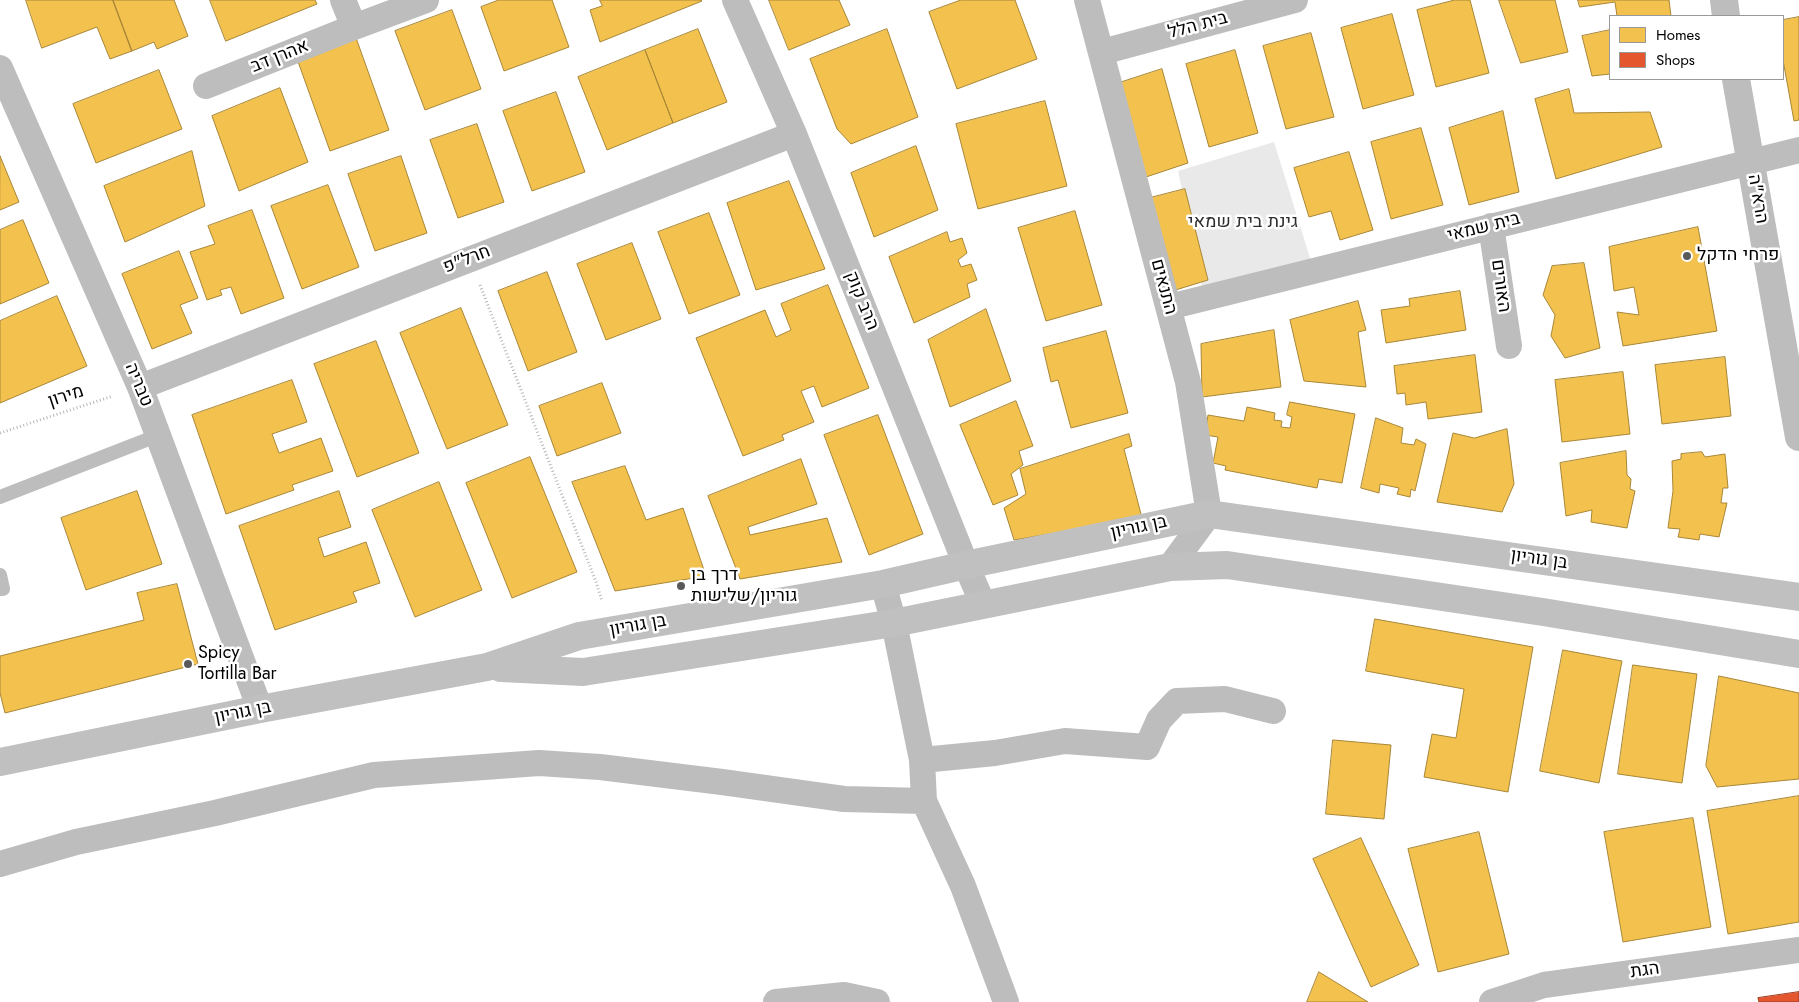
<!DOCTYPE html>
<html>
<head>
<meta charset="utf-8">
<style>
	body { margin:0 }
	#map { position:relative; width:1799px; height:1002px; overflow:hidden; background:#fff; font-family:Jost,sans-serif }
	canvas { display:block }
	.legend { position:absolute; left:1609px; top:15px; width:175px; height:65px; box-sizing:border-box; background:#fff; border:1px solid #999; margin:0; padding:6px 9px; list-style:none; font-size:15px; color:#000 }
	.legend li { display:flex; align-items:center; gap:10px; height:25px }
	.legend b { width:25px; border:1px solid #999 }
</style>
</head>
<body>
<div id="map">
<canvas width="1799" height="1002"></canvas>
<ul class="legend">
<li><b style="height:14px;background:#f2c14e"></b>Homes</li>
<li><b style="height:14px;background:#e4572e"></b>Shops</li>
</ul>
</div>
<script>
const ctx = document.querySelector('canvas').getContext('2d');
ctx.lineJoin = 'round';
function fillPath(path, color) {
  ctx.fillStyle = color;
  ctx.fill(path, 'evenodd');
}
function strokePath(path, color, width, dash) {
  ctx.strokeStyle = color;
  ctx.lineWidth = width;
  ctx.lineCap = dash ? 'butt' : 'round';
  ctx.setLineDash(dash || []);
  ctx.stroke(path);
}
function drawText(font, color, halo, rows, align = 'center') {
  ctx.font = font + ' Jost,Heebo,sans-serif';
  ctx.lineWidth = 5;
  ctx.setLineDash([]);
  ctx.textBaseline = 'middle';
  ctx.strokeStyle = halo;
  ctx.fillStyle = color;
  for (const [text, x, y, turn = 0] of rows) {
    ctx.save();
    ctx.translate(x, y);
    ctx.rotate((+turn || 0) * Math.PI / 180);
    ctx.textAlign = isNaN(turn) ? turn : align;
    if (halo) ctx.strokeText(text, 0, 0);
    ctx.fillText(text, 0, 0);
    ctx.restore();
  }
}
const green = new Path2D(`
	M 1274,142 L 1311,261 L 1203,292 L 1178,171 Z`);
const homes = new Path2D(`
	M 26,0 L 113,0 L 132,51 L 110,59 L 97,27 L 42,48 Z
	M 113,0 L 174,0 L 188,36 L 157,49 L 154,42 L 132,51 Z
	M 210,0 L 315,0 L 317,4 L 226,41 Z
	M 499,0 L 552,0 L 569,47 L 504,71 L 481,7 Z
	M 600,0 L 701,0 L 702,1 L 600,42 L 590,10 L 602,6 Z
	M 769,0 L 839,0 L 850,25 L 789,50 Z
	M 961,0 L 1015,0 L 1037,59 L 957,89 L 929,12 Z
	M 1455,0 L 1470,0 L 1489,73 L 1436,87 L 1417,10 Z
	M 1499,0 L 1555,0 L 1568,52 L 1521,63 Z
	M 1578,0 L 1669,0 L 1671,16 L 1617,16 L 1615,2 L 1580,7 Z
	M 452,10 L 481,89 L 425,110 L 395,31 Z
	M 1392,14 L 1414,95 L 1363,109 L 1341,28 Z
	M 1799,17 L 1799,120 L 1794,121 L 1783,60 L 1783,20 Z
	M 698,29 L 727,102 L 673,123 L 645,50 Z
	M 887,29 L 918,117 L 851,144 L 837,129 L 810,59 Z
	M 1610,30 L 1610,74 L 1592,76 L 1582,36 Z
	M 1311,33 L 1334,117 L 1286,129 L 1263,46 Z
	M 355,35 L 389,130 L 330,151 L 296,56 Z
	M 645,50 L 673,123 L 607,150 L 578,77 Z
	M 1235,50 L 1258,133 L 1209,147 L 1186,64 Z
	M 1162,69 L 1188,163 L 1140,179 L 1116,84 Z
	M 159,70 L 182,129 L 96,163 L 73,104 Z
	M 280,88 L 308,162 L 239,191 L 212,116 Z
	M 1569,89 L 1574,113 L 1650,112 L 1662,147 L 1556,179 L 1535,99 Z
	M 556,92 L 585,172 L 532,191 L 503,111 Z
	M 1045,101 L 1067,186 L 978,209 L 956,124 Z
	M 1503,111 L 1519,192 L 1469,205 L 1449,128 Z
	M 477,124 L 504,202 L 458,218 L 430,140 Z
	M 1421,128 L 1443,205 L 1391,219 L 1371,142 Z
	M 916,146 L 938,210 L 874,237 L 851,173 Z
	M 192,151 L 205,206 L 125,242 L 104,186 Z
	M 1349,152 L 1373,230 L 1340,240 L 1331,211 L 1309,217 L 1294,168 Z
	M 0,156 L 19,202 L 0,210 Z
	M 401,156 L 427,233 L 375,251 L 348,174 Z
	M 789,181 L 825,269 L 756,290 L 727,203 Z
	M 328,185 L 359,267 L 302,289 L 271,206 Z
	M 1185,189 L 1208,280 L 1169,292 L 1146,199 Z
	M 252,210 L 284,298 L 241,314 L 231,287 L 220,290 L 222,295 L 207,300 L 190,252 L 215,244 L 208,226 Z
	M 1075,211 L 1102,305 L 1046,321 L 1018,228 Z
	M 709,213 L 740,295 L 689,314 L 658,232 Z
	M 23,220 L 49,283 L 0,304 L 0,230 Z
	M 1698,227 L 1717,331 L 1623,346 L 1617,312 L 1639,315 L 1634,287 L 1614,291 L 1609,247 Z
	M 947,232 L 950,242 L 962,238 L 967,253 L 958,260 L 961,267 L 971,264 L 977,280 L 967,284 L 970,297 L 914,323 L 889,257 Z
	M 632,243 L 661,319 L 606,340 L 577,264 Z
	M 179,251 L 198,298 L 180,305 L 192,333 L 152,349 L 122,274 Z
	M 1584,263 L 1600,348 L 1565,358 L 1551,336 L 1555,315 L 1543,295 L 1552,266 Z
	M 547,272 L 577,352 L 528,371 L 498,291 Z
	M 828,285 L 869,388 L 822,407 L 814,386 L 801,391 L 814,422 L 782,435 L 784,440 L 743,456 L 696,338 L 765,310 L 776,337 L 791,330 L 781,304 Z
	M 1460,291 L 1466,330 L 1386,343 L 1381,310 L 1410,306 L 1409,299 Z
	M 57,296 L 87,366 L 0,403 L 0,321 Z
	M 1358,301 L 1366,330 L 1358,332 L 1366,387 L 1304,381 L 1290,320 Z
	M 461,308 L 508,425 L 447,449 L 400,333 Z
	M 986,309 L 1011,381 L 950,407 L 928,340 Z
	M 1274,330 L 1281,387 L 1202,397 L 1201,344 Z
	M 1106,331 L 1128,413 L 1071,428 L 1058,380 L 1051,382 L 1043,348 Z
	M 376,341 L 419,453 L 357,477 L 314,364 Z
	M 1475,355 L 1482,412 L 1428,419 L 1426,402 L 1406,405 L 1405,393 L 1397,394 L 1394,366 Z
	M 1725,357 L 1731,416 L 1662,424 L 1655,365 Z
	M 1623,372 L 1630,434 L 1562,442 L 1555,380 Z
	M 292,380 L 307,422 L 272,434 L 279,453 L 321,438 L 333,471 L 292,485 L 294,490 L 226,514 L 192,415 Z
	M 602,383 L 621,433 L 557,456 L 539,406 Z
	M 1016,401 L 1033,446 L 1019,451 L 1023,465 L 1011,474 L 1018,495 L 993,505 L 960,425 Z
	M 1290,402 L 1355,414 L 1342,483 L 1319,479 L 1317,488 L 1225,470 L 1226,466 L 1213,463 L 1218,437 L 1205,435 L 1208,415 L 1244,421 L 1247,407 L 1275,413 L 1274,420 L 1282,421 L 1281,427 L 1290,428 L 1292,417 L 1287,415 Z
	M 878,415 L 923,534 L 869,555 L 824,435 Z
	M 1376,418 L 1403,428 L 1401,443 L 1414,445 L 1416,439 L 1426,444 L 1415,491 L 1411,489 L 1410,497 L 1397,494 L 1399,488 L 1380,484 L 1379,493 L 1361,488 Z
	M 1507,429 L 1514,484 L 1502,512 L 1437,502 L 1453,433 L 1474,438 Z
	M 1129,434 L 1132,446 L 1124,449 L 1142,518 L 1014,540 L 1004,508 L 1026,494 L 1020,469 Z
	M 1626,451 L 1627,475 L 1631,479 L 1630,489 L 1635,491 L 1627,528 L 1591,522 L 1592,510 L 1566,516 L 1560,463 Z
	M 1702,452 L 1705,457 L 1725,454 L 1728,488 L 1723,488 L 1721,503 L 1727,503 L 1719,537 L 1700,534 L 1699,540 L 1678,537 L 1680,529 L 1668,528 L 1673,491 L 1672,461 L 1681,459 L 1681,454 Z
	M 530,457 L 577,572 L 512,598 L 466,483 Z
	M 801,459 L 817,504 L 748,527 L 750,535 L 827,518 L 842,562 L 740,579 L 708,496 Z
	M 625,466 L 646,520 L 683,508 L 706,576 L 615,591 L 572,482 Z
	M 439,482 L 482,590 L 415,617 L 372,510 Z
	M 137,491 L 162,564 L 86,590 L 61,518 Z
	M 339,491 L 351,527 L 318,538 L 324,557 L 366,542 L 380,583 L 353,592 L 357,602 L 275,630 L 239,526 Z
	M 177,584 L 198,664 L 5,713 L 0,693 L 0,656 L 144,620 L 137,593 Z
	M 1375,619 L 1533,647 L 1508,792 L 1424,777 L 1432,734 L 1456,738 L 1464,689 L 1366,671 Z
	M 1563,650 L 1622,661 L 1599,783 L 1540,771 Z
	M 1633,665 L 1697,674 L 1682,783 L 1618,774 Z
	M 1719,676 L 1799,693 L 1799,779 L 1717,787 L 1706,766 Z
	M 1333,740 L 1391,745 L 1384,819 L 1326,814 Z
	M 1799,796 L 1799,922 L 1728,934 L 1707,811 Z
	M 1693,818 L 1711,927 L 1623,942 L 1604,832 Z
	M 1479,832 L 1509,954 L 1438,972 L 1408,849 Z
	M 1361,838 L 1419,965 L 1371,987 L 1313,859 Z
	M 1319,972 L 1368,1002 L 1307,1002 Z`);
const shops = new Path2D(`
	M 1799,992 L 1799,1002 L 1759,1002 L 1758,998 Z`);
const path = new Path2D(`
	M 480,285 L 596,582 L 602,601
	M 0,433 L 113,396`);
const service = new Path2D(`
	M 0,497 L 159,435
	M 0,575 L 3,589 L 0,589`);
const minor = new Path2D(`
	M 735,0 L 794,134 L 966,565 L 983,604
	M 1087,0 L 1188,382 L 1209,514 L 1170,567
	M 354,27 L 426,0
	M 1102,52 L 1295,0
	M 0,68 L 140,387 L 260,709
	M 206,86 L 354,27 L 343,0
	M 1491,226 L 1509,346
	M 1169,307 L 1799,150
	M 140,387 L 794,134
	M 883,584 L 894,623 L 922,760 L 924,801 L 963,886 L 1006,1002
	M 922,760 L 995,753 L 1065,741 L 1147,747 L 1159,720 L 1177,701 L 1225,699 L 1273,711
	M 0,864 L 76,842 L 215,813 L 374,775 L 539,763 L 600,767 L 722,782 L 844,799 L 924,801
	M 776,1002 L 844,995 L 877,1002
	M 1492,1002 L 1544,985 L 1799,950`);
const tertiary = new Path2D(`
	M 1724,0 L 1726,16
	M 1736,79 L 1799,437`);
const secondary = new Path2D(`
	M 501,668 L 583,672 L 894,623 L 1170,567 L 1227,565 L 1543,612 L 1799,654
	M 0,762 L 260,709 L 487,667 L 579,636 L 883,584 L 966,565 L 1209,514 L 1799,597`);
const markers = [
	[1687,256,5,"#595959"],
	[681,586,5,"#595959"],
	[188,664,5,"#595959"]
];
const streetNames = [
	["בית הלל",1198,26,-15],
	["אהרן דב",280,57,-22],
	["הרא\"ה",1757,199,80],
	["בית שמאי",1484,228,-14],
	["חרל\"פ",467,260,-21],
	["האורים",1500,286,82],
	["התנאים",1163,287,75],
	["הרב קוק",861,301,68],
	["טבריה",138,385,67],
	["מירון",66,397,-18],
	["בן גוריון",1139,528,-12],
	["בן גוריון",1539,560,8],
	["בן גוריון",638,626,-10],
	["בן גוריון",243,713,-11],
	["הגת",1645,971,-8]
];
const parkNames = [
	["גינת בית שמאי",1243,223]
];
const poiNames = [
	["פרחי הדקל",1697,256],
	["דרך בן",691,576],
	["גוריון/שלישות",691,597],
	["Spicy",198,654],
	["Tortilla Bar",198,675]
];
fillPath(green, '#e9e9e9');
fillPath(homes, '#f2c14e');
strokePath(homes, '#a98737', 1);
fillPath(shops, '#e4572e');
strokePath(shops, '#a03d20', 1);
strokePath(path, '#b8b8b8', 3, [1, 2.5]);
strokePath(service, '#bdbdbd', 14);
strokePath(minor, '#bdbdbd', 26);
strokePath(tertiary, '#bdbdbd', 28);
strokePath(secondary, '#c0c0c0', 28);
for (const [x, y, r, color] of markers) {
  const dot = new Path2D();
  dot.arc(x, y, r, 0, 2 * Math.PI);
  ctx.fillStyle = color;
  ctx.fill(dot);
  strokePath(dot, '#fff', 2);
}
drawText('18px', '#000', '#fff', streetNames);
drawText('18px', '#2e2e2e', '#fff', parkNames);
drawText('18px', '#000', '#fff', poiNames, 'left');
</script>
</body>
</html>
